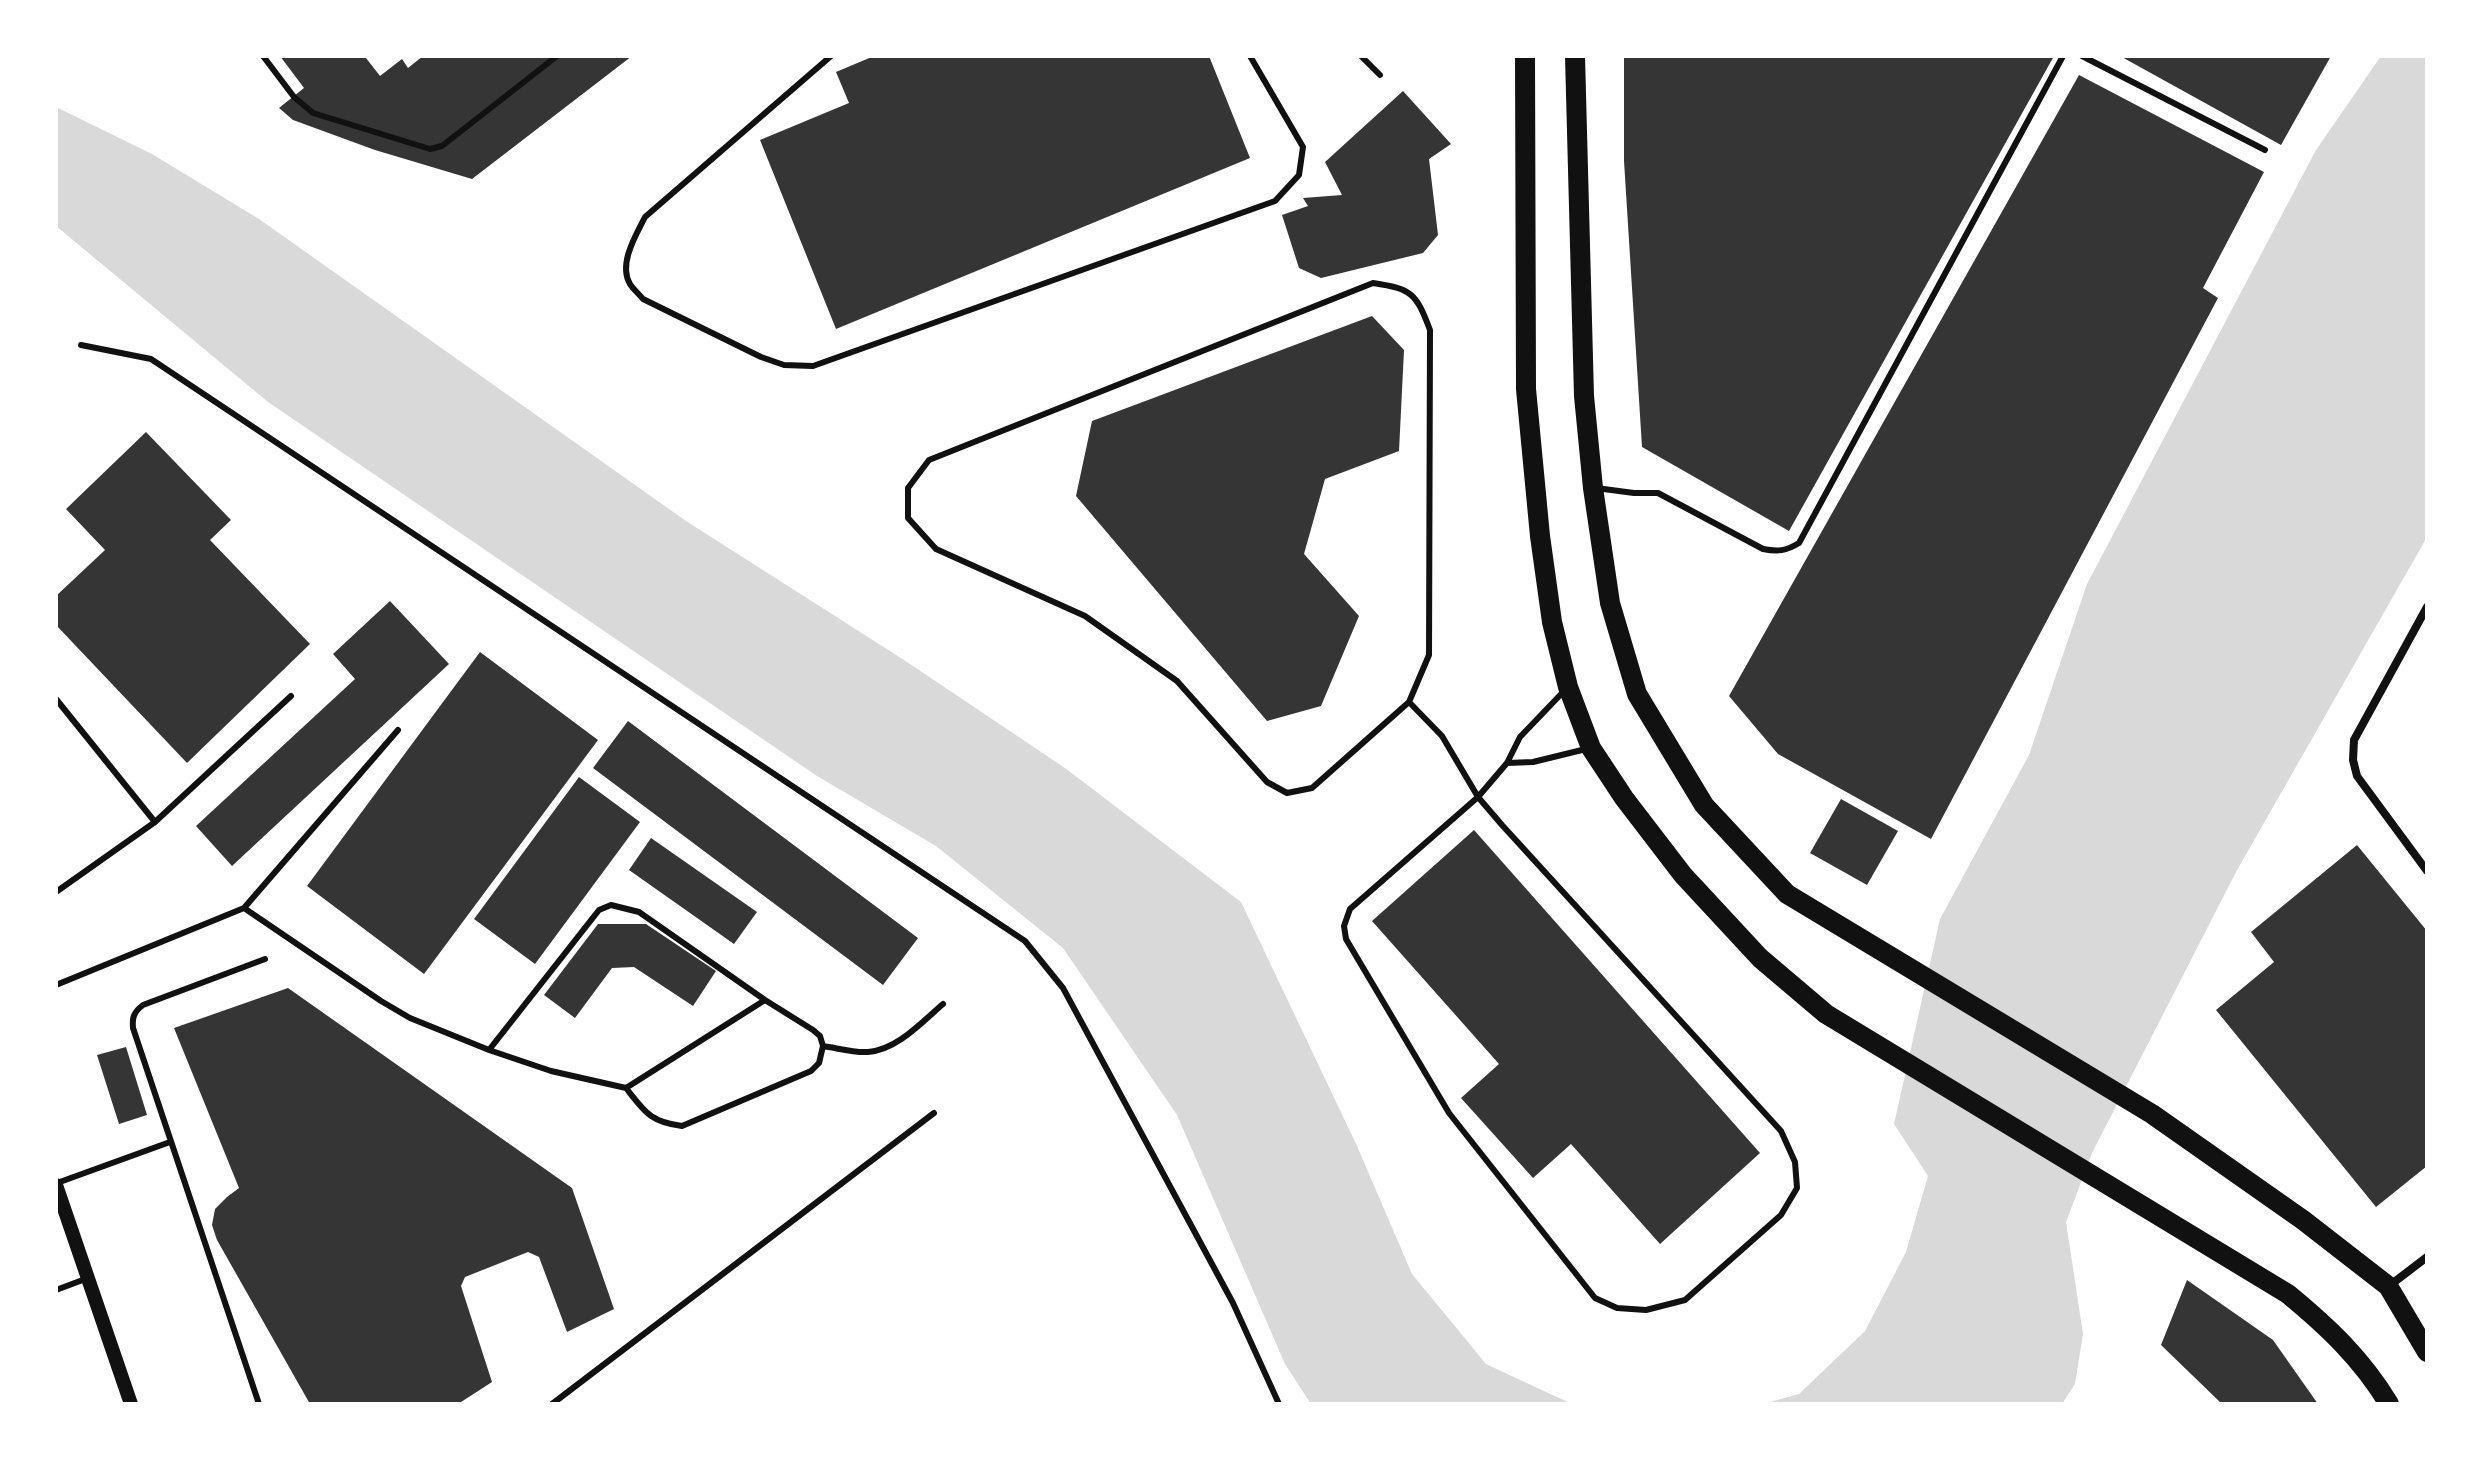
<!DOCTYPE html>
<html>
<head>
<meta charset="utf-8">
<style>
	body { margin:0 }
	#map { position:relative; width:2483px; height:1460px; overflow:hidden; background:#fff; font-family:"Space Grotesk",sans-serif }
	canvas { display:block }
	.frame { position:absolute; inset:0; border:58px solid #fff; pointer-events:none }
</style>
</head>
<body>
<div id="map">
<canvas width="2483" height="1460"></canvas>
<div class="frame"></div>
</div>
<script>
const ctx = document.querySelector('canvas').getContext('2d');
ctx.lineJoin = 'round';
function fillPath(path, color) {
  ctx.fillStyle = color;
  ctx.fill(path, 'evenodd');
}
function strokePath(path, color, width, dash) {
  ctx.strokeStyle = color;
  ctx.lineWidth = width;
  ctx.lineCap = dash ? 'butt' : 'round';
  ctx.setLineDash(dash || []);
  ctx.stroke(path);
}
const water = new Path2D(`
	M 2381,56 L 2427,56 L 2427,537 L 2236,872 L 2092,1153 L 2066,1222 L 2083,1334 L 2075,1384 L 2062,1404 L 1763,1404 L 1799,1394 L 1865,1331 L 1906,1252 L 1928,1176 L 1894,1124 L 1940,919 L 2029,755 L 2087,584 L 2316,150 Z
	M 56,107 L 152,154 L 259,219 L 686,521 L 904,660 L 1065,768 L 1241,902 L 1357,1146 L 1412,1274 L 1486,1364 L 1572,1404 L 1311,1404 L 1285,1364 L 1177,1115 L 1063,948 L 936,846 L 817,776 L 268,402 L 56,226 Z`);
const building = new Path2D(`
	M 280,56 L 369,56 L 366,58 L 380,76 L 402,59 L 408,68 L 423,56 L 632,56 L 472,179 L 375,150 L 293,120 L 279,108 L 304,88 Z
	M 874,56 L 1209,56 L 1250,158 L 836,329 L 760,140 L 849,103 L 836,72 Z
	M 1624,56 L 2054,56 L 1789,531 L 1642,447 L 1624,161 Z
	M 2120,56 L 2331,56 L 2281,145 Z
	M 2079,75 L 2264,172 L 2203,288 L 2218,298 L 1931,839 L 1778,754 L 1729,696 Z
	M 1403,91 L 1451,144 L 1429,159 L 1438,235 L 1423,253 L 1321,278 L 1299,268 L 1282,215 L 1308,206 L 1303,198 L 1342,195 L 1325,162 Z
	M 1372,316 L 1404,350 L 1399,451 L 1325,479 L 1304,554 L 1359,616 L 1321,706 L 1267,721 L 1076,496 L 1092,421 Z
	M 146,432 L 231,520 L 210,540 L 310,644 L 187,763 L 56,625 L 56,596 L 105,550 L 66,509 Z
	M 390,601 L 449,664 L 232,866 L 196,826 L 355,679 L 333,654 Z
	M 480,652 L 598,740 L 424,974 L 307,886 Z
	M 628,721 L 918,938 L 883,985 L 593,768 Z
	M 579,777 L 640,822 L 535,964 L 474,919 Z
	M 1841,799 L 1898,831 L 1867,885 L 1810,853 Z
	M 1474,830 L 1760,1153 L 1660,1244 L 1571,1144 L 1533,1178 L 1461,1098 L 1499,1064 L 1372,921 Z
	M 651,838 L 757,912 L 734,944 L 629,870 Z
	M 2357,845 L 2427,931 L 2427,1166 L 2376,1207 L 2216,1010 L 2274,962 L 2251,932 Z
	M 598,924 L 646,924 L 716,971 L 693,1006 L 634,967 L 612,968 L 575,1018 L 544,995 Z
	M 288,988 L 572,1188 L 614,1309 L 567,1332 L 539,1257 L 528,1252 L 465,1277 L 461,1286 L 492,1382 L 458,1404 L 310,1404 L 217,1240 L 212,1225 L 215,1209 L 227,1197 L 239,1188 L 174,1028 Z
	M 126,1047 L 147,1115 L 119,1124 L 97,1055 Z
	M 2187,1280 L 2273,1340 L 2318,1404 L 2222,1404 L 2161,1345 Z`);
const service = new Path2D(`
	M 263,56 L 294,97 L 313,113 L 430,149 L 442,146 L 557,56
	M 831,56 L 645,217 C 636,235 618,264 630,284 C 633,289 639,294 643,299 L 761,357 L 784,365 L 813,366 L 1275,201 L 1299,175 L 1303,147 L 1250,56
	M 1361,56 L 1380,75
	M 2082,56 L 2265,150
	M 1373,283 C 1412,289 1416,293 1430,330 L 1429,655 L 1409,702 L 1312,788 L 1287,793 L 1267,782 L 1177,681 L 1085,616 L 936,549 L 908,518 L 908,488 L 929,460 Z
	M 81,345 L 151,359 L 1025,941 L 1063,988 L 1233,1303 L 1279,1404
	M 1596,488 L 1634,493 L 1658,493 L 1763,549 C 1778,552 1786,551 1799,543 L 2063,56
	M 56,699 L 155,822
	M 1409,702 L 1442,736 L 1478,797 L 1502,825 L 1781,1131 L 1795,1162 L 1797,1188 L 1781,1215 L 1685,1300 L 1646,1310 L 1617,1308 L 1595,1298 L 1449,1113 L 1346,939 L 1344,926 L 1350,909 L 1478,797 L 1507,763 L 1520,737 L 1565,690
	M 1507,763 L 1533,762 L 1586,749
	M 56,892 L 155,822 L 291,696
	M 244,908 L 381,1001 L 410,1018 L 489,1050 L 551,1071 L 626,1088 L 765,1000
	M 56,985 L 244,908 L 398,730
	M 823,1046 C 837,1048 854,1053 868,1052 C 897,1050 922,1022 943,1004
	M 489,1050 L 599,910 L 611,905 L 639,912 L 765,1000 L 813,1030 L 820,1036 L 823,1046 L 819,1063 L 811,1071 L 682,1126 C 650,1122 645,1112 626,1088
	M 57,1183 L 170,1142
	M 56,1290 L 88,1278
	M 259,1404 L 133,1028 C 132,1017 134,1012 143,1005 L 265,959
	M 552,1404 L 934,1113`);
const minor = new Path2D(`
	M 2427,607 L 2354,740 L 2353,760 L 2357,776 L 2427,871
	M 2389,1286 L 2427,1257`);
const tertiary = new Path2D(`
	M 56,1185 L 131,1404`);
const primary = new Path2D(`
	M 1525,56 L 1526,389 L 1540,536 L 1552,622 L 1568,687 L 1591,748 L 1624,798 L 1683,875 L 1760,958 L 1826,1014 L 2288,1294 C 2328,1327 2362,1359 2389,1404
	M 1575,56 L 1584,396 L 1593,488 L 1610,603 L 1637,694 L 1704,805 L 1787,894 L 2152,1114 L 2303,1220 L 2388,1286 L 2427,1352`);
fillPath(water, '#d9d9d9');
fillPath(building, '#353535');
strokePath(service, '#111', 6);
strokePath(minor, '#111', 8);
strokePath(tertiary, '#111', 14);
strokePath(primary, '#111', 20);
</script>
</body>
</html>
